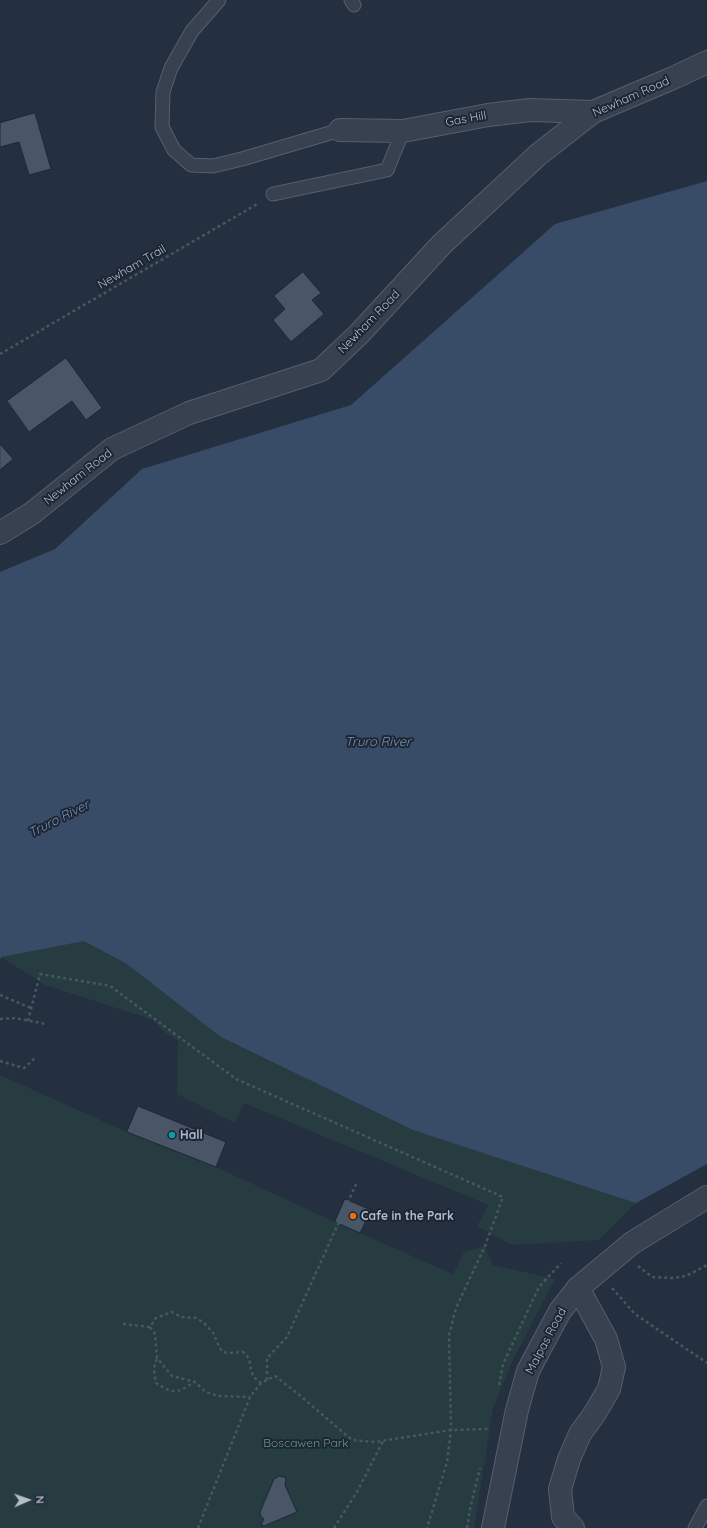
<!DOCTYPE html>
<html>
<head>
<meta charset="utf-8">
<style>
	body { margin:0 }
	#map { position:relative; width:707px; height:1528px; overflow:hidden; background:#242f3f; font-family:Quicksand,sans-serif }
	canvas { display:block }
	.north { position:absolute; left:8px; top:1480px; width:40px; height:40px; -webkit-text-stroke:3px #1d2634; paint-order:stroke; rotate:88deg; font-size:11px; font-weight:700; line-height:16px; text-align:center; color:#b4bcca }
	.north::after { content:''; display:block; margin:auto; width:14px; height:18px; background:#b4bcca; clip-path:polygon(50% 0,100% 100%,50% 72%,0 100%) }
</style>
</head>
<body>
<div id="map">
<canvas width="707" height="1528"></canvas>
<div class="north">N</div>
</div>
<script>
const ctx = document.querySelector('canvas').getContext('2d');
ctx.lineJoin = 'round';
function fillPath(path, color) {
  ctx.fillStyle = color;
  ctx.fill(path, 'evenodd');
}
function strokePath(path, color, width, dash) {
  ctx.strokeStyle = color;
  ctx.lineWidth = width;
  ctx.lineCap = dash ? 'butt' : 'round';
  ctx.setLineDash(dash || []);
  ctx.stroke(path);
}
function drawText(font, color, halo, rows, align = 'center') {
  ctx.font = font + ' Quicksand,sans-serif';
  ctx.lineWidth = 4;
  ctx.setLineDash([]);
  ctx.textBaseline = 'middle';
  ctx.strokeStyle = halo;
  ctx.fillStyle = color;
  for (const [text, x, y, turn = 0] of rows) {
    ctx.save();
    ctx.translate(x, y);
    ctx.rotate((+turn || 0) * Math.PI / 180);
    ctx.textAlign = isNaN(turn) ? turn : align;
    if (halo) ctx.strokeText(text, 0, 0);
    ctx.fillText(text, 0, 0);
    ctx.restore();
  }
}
const green = new Path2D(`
	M 0,884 L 707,1164 L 636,1203 L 599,1240 L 511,1245 L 477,1226 L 488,1205 L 244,1103 L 235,1123 L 177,1094 L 178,1041 L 163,1031 L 153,1020 L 45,985 L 1,957 L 0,960 Z
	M 0,1075 L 127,1132 L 216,1167 L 335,1222 L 453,1274 L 464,1252 L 485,1246 L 493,1265 L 555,1279 L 511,1364 L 493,1409 L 474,1528 L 0,1528 Z`);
const water = new Path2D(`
	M 707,181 L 707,1164 L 636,1203 L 413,1130 L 221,1037 L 127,964 L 84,941 L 1,957 L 0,960 L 0,572 L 55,549 L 142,469 L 351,405 L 555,224 Z`);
const building = new Path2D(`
	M 35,113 L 51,169 L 29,175 L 19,142 L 0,147 L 0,123 Z
	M 303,272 L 321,293 L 312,300 L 324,314 L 291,342 L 273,320 L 285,309 L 274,296 Z
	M 66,358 L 102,408 L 86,420 L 72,401 L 29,432 L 7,401 Z
	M 0,444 L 13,459 L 0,470 Z
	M 138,1106 L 226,1142 L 216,1167 L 127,1132 Z
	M 345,1199 L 371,1210 L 360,1233 L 335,1222 Z
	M 280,1476 L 286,1478 L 285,1485 L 297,1512 L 264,1526 L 261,1525 L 264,1519 L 261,1517 L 260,1512 L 274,1479 Z`);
const path = new Path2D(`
	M 0,354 L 259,203
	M 0,995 L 31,1008
	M 0,1019 L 15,1018 L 46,1024
	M 28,1021 L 40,974 L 110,986 L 236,1079 L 503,1197 L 485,1246 L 456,1308 L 449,1335 L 451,1430 L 447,1462 L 427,1528
	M 0,1061 L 24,1068 L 35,1058
	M 638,1266 L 652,1277 L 672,1278 L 686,1276 L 707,1265
	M 612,1288 L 635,1314 L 707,1363
	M 123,1324 L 150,1327 L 156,1318 L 172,1312 L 181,1317 L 196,1318 L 204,1323 L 214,1334 L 219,1347 L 223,1352 L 229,1353 L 243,1352 C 256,1362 244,1372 261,1383
	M 150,1327 L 155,1334 L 157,1358 L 172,1376 L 195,1382 L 206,1392 L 218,1396 L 250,1397
	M 157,1359 C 153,1366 154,1374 156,1383 C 173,1394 177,1394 194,1382
	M 267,1380 L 267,1358 L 287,1337 L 357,1182
	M 499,1385 L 503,1364 L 539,1287 L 561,1263
	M 198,1528 L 250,1397 L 261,1383 L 275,1376 L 297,1393 L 352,1440 L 375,1442 L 451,1430 L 489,1429
	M 334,1528 L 357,1492 L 383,1441
	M 467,1528 L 470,1509 L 480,1468`);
const service = new Path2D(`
	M 219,0 L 192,31 L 171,68 L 163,92 L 162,127 L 174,150 L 191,165 L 213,166 L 242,159 L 340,130
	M 351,0 L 354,5
	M 273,194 L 387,170 L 403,131
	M 695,1528 L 707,1506`);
const minor = new Path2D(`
	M 340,130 L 403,131 L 488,115 L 530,110 L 593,112
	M 573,1528 L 563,1517 L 560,1489 L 569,1459 L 580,1434 L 595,1413 L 609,1389 L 614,1367 L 606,1339 L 578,1288`);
const tertiary = new Path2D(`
	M 0,533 L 31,514 L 112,449 L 189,413 L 321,370 L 359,334 L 442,244 L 539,154 L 593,112 L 673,78 L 707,62
	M 493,1528 L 517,1410 L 528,1371 L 560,1311 L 578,1288 L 632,1243 L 707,1197`);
const markers = [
	[172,1135,4,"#0f9aa8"],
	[353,1216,4,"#e8710a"]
];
const streetNames = [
	["Newham Road",631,97,-24],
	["Gas Hill",466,119,-10],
	["Newham Trail",132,267,-30],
	["Newham Road",369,322,-46],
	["Newham Road",78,477,-38],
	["Malpas Road",546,1341,-62]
];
const poiNames = [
	["Hall",180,1135],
	["Cafe in the Park",361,1216]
];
const parkNames = [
	["Boscawen Park",306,1443]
];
const waterNames = [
	["Truro River",378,742],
	["Truro River",59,819,-27]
];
fillPath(green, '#263c40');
fillPath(water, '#384c68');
fillPath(building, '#495668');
strokePath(building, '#1f2836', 1);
strokePath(service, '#565f6d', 15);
strokePath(minor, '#565f6d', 24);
strokePath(tertiary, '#565f6d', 24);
strokePath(path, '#44595d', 2.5, [3, 3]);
strokePath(service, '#38414f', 13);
strokePath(minor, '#38414f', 22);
strokePath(tertiary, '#38414f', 22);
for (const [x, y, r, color] of markers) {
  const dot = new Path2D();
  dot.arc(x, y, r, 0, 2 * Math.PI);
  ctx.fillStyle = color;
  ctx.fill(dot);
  strokePath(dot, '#1d2634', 1.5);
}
drawText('12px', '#b4bcca', '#1d2634', streetNames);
drawText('bold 12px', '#b4bcca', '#1d2634', poiNames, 'left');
drawText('12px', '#6a9b76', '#1d2634', parkNames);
drawText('italic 13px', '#7b92b2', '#1d2634', waterNames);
</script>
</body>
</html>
